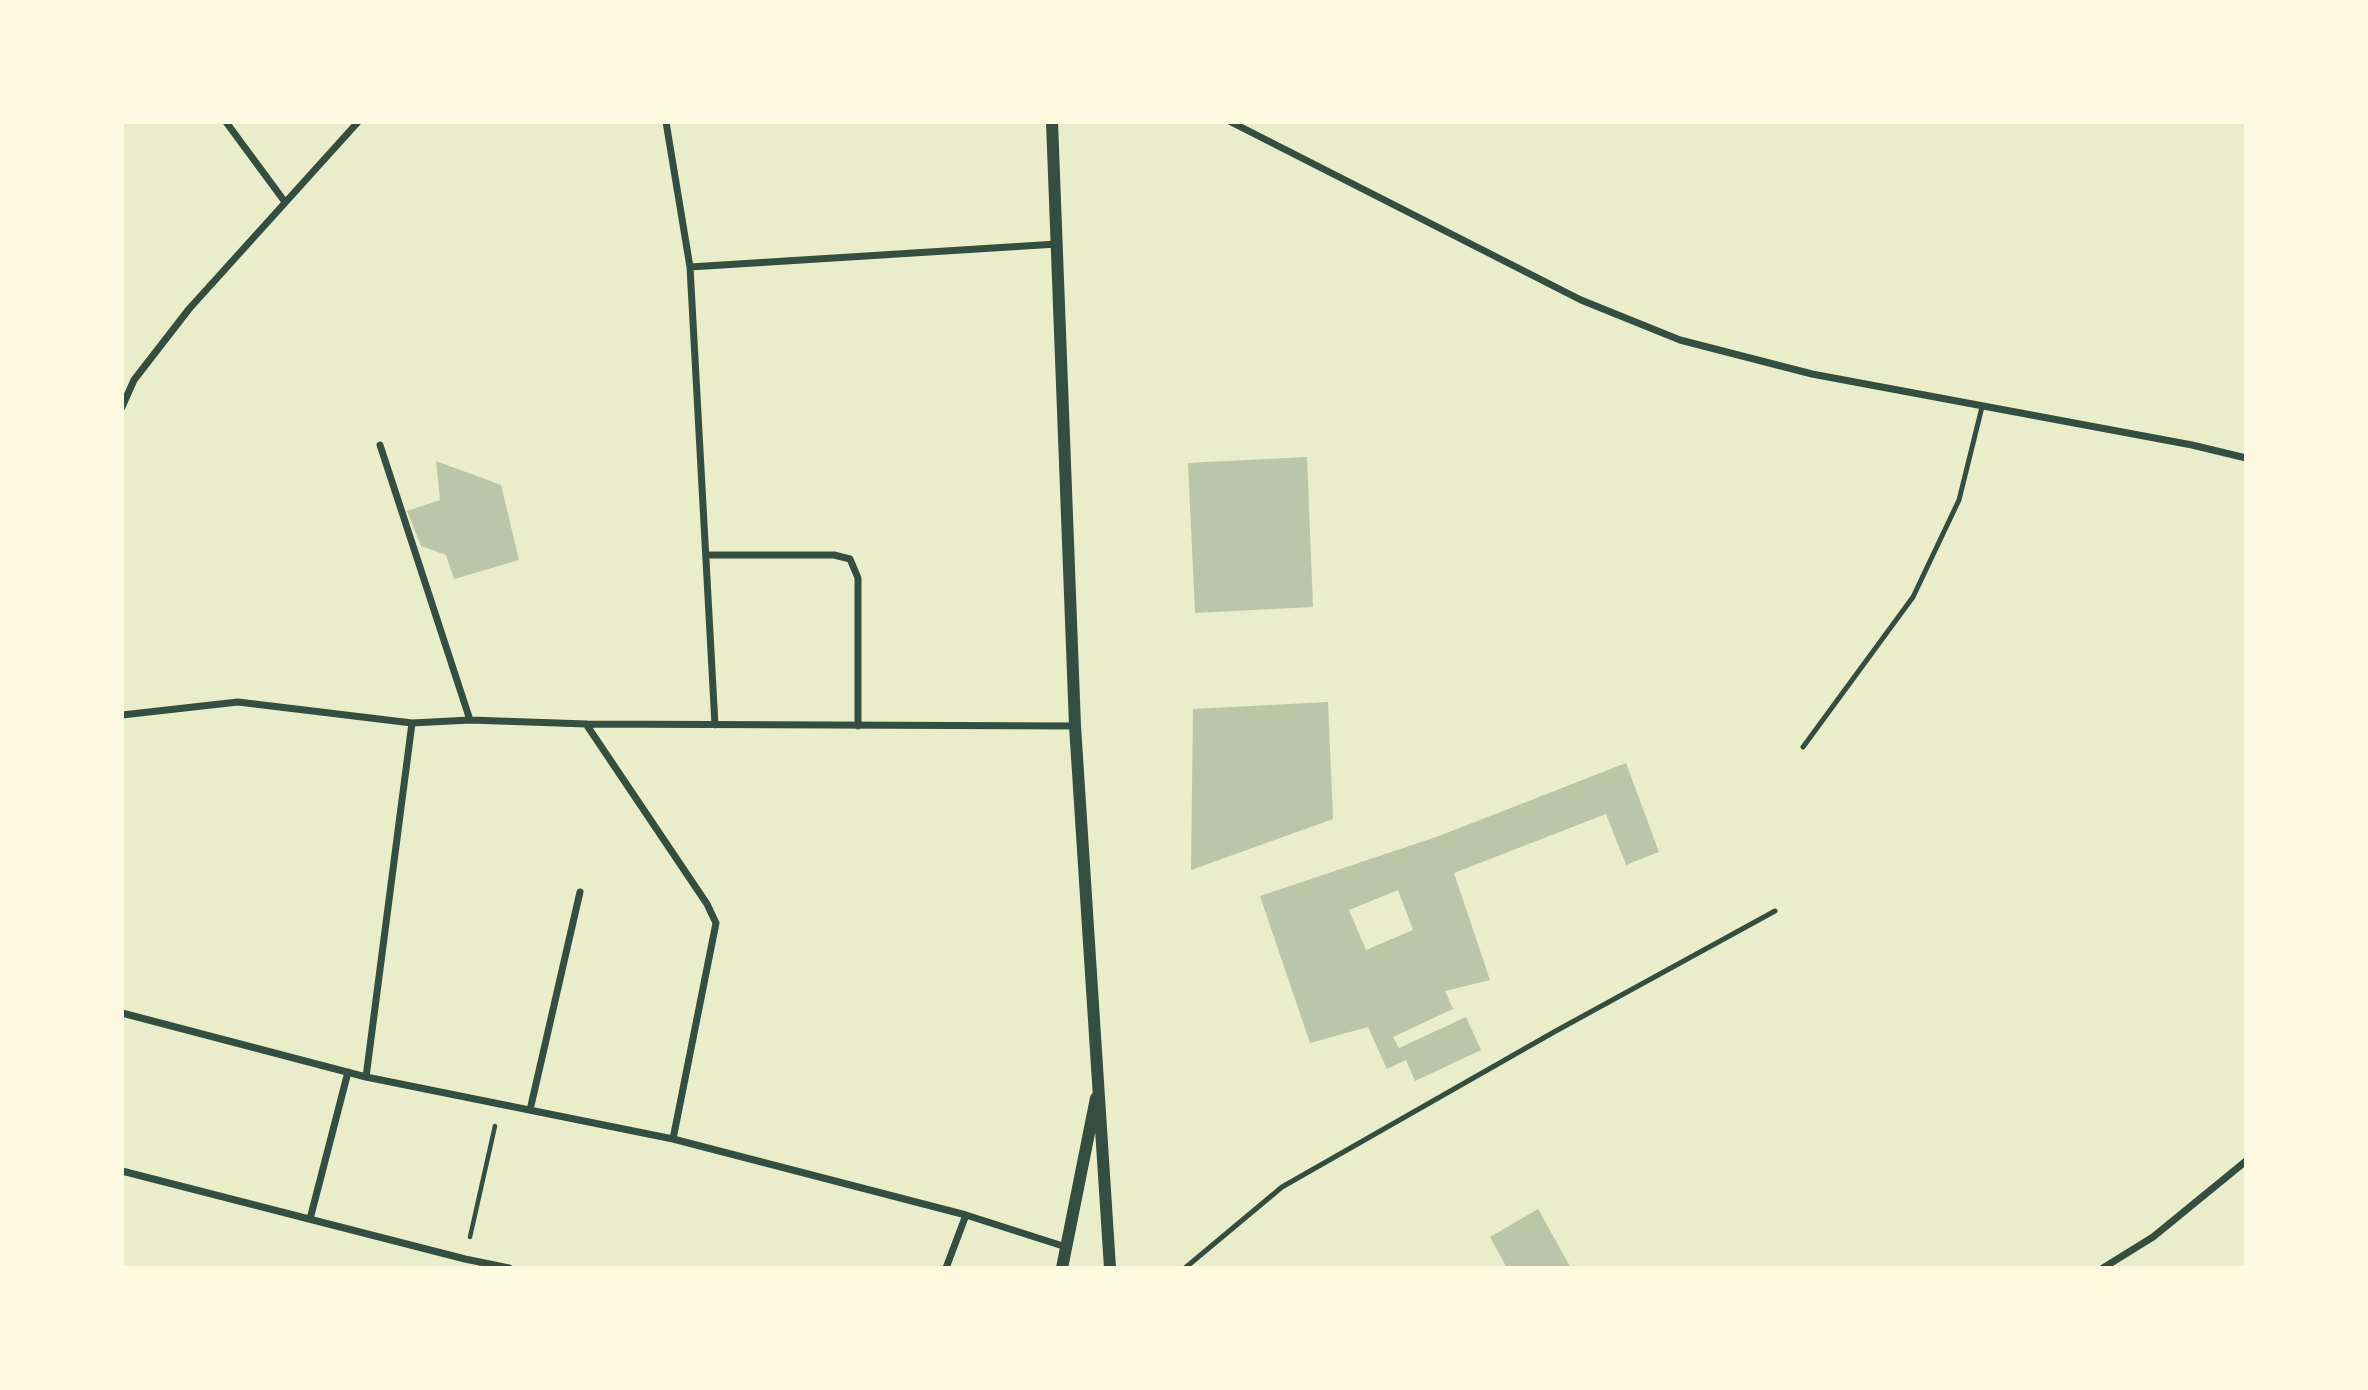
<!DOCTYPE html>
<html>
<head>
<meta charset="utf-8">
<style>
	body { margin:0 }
	#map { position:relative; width:2368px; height:1390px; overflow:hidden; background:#e9edc9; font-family:"PT Serif",serif }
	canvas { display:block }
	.frame { position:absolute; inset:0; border:124px solid #fefae0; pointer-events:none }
</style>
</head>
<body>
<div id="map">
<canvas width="2368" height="1390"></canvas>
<div class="frame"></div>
</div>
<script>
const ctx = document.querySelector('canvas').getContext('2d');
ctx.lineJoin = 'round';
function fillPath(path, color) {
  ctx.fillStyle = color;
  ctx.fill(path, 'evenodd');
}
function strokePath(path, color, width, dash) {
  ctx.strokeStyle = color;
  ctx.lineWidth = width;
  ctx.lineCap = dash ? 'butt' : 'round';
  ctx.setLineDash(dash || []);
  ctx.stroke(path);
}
const building = new Path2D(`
	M 1307,457 L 1313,607 L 1195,613 L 1188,463 Z
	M 436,461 L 501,485 L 519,560 L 454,579 L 446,555 L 421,546 L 407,511 L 440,500 Z
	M 1328,702 L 1333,819 L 1191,870 L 1193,709 Z
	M 1626,763 L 1659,852 L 1626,865 L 1606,814 L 1454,873 L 1490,980 L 1445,991 L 1453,1009 L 1393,1037 L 1399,1048 L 1466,1017 L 1481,1050 L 1415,1081 L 1406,1060 L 1387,1069 L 1368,1027 L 1310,1043 L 1260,896 L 1439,836 ZM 1398,890 L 1413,930 L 1366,950 L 1349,910 Z
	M 1538,1209 L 1571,1268 L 1507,1268 L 1490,1237 Z`);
const path = new Path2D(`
	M 470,1237 L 495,1126`);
const service = new Path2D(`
	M 1803,747 L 1913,597 L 1959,500 L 1982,407
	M 1185,1268 L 1282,1187 L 1554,1032 L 1775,911`);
const minor = new Path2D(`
	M 226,122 L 285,202
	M 666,122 L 690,267 L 715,725
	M 1231,122 L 1581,300 L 1680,340 L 1812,374 L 2192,445 L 2246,458
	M 690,267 L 1057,244
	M 122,407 L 134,380 L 189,309 L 358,122
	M 380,445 L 470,720
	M 706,555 L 834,555 L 850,559 L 858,578 L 858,726
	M 122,715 L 238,702 L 412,723 L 470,720 L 586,724 L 1075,726
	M 586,724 L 707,904 L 716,923 L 673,1139
	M 122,1013 L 366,1077 L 673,1139 L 966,1215 L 1066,1247
	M 366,1077 L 412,723
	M 530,1110 L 580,892
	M 122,1171 L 465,1259 L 509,1268
	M 310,1219 L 348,1072
	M 946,1268 L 966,1215
	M 2103,1268 L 2153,1237 L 2246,1161`);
const tertiary = new Path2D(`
	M 1052,122 L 1075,726 L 1110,1268
	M 1062,1268 L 1096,1098`);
fillPath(building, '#bcc5a7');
strokePath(path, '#344e41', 4.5);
strokePath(service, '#344e41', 5);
strokePath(minor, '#344e41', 7);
strokePath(tertiary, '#344e41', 12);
</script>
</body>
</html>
